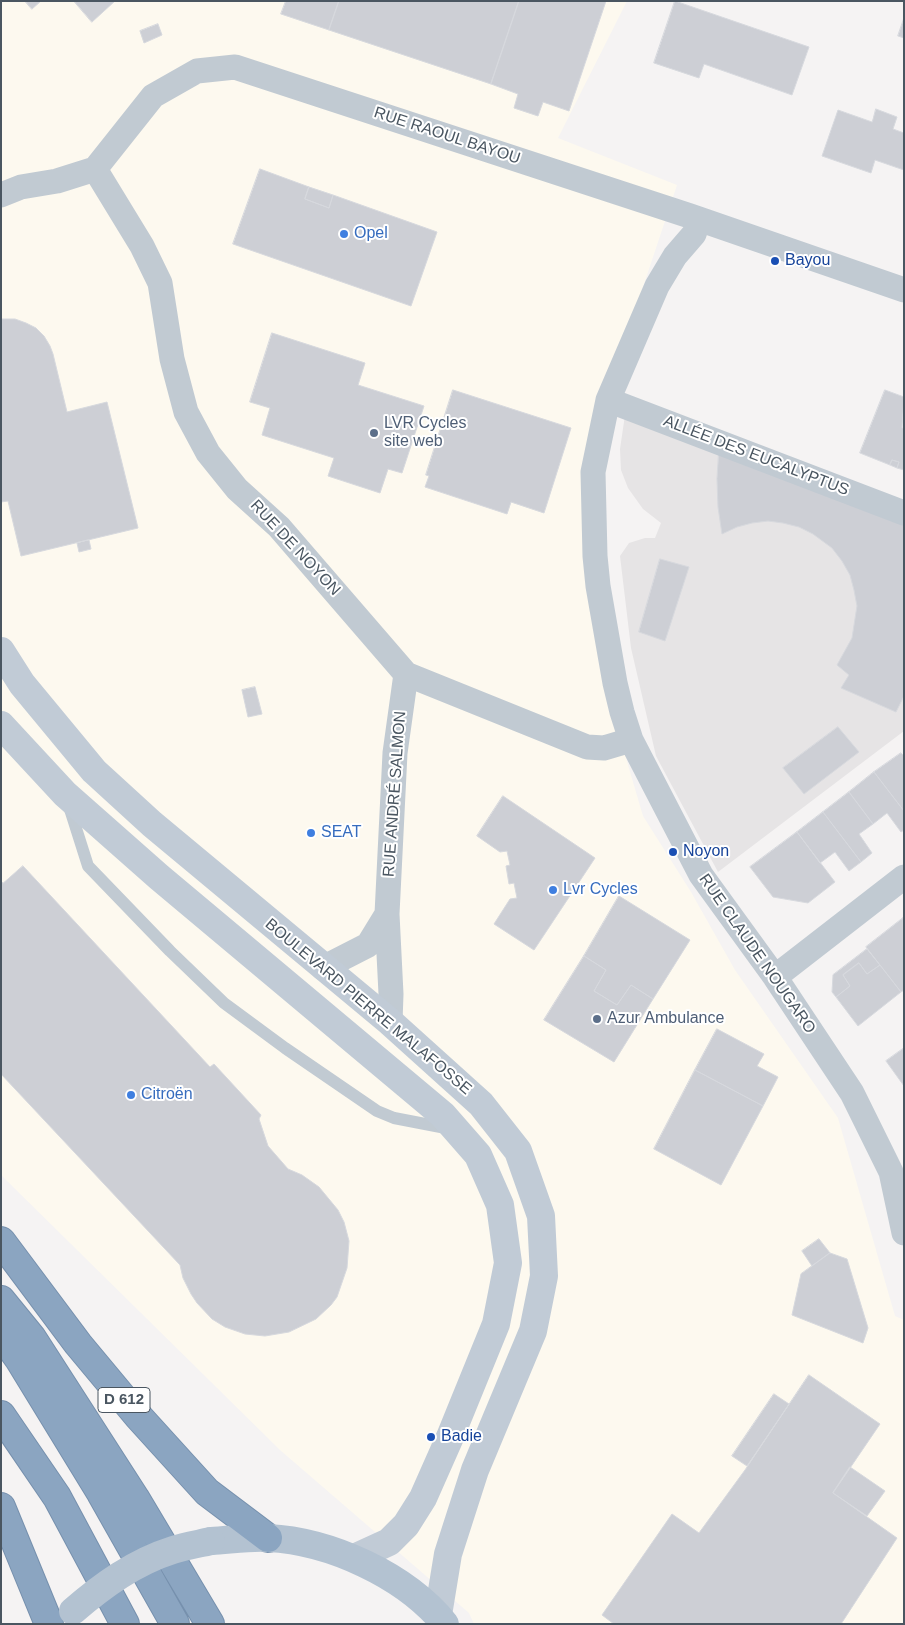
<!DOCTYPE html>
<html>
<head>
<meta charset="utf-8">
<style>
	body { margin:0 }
	#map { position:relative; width:905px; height:1625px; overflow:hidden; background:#f5f3f3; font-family:Helvetica,sans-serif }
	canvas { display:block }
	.frame { position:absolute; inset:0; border:2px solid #4a5661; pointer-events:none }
</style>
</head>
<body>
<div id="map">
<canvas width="905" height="1625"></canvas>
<div class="frame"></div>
</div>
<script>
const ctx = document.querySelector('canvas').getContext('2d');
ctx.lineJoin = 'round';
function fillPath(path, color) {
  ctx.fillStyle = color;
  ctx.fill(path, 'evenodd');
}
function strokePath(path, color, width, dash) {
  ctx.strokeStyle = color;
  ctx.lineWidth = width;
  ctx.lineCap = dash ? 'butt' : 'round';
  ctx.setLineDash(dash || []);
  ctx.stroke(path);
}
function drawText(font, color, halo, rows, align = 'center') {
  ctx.font = font + ' Helvetica,sans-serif';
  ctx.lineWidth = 4;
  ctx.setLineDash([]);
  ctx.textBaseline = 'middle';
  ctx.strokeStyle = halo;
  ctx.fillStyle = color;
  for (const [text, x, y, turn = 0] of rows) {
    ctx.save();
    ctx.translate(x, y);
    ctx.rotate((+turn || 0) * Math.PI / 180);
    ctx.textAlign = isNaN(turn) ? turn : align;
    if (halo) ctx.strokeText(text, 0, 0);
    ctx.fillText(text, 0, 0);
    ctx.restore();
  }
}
const commercial = new Path2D(`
	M 1,1 L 627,1 L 558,138 L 677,185 L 600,416 L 608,697 L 643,816 L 691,892 L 735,970 L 838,1118 L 895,1316 L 904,1320 L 904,1624 L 474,1624 L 469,1613 L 280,1450 L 1,1175 Z`);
const education = new Path2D(`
	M 625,415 L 904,525 L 904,731 L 718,872 L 656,756 L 631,648 L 620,556 L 629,543 L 645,538 L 655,538 L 661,523 L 643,509 L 628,488 L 621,470 L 620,449 Z`);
const building = new Path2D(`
	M 25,1 L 41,1 L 32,9 Z
	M 74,1 L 115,1 L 92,22 Z
	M 286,1 L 339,1 L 329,30 L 281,14 Z
	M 339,1 L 519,1 L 491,84 L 329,30 Z
	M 519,1 L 606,1 L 569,111 L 543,102 L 538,116 L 514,108 L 518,94 L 491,84 Z
	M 675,1 L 809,47 L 792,95 L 704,64 L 699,78 L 654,63 Z
	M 904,18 L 904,38 L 898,36 Z
	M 158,24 L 162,35 L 144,43 L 140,31 Z
	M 876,109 L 897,117 L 893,129 L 904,133 L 904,170 L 875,160 L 871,173 L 822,156 L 838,110 L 872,122 Z
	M 260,169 L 309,187 L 305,199 L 329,208 L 333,195 L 437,232 L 411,306 L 233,244 Z
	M 309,187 L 333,195 L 329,208 L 305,199 Z
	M 1,319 L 15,319 L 26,323 L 36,328 L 44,336 L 50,346 L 53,354 L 67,412 L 107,402 L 138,528 L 21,556 L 8,501 L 1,502 Z
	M 272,333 L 365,363 L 358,385 L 424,406 L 402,473 L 388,469 L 380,493 L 328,476 L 334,458 L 262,435 L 270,408 L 250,402 Z
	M 453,390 L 571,428 L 544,513 L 511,502 L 507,514 L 425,487 L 429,476 L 426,475 Z
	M 885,390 L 904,397 L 902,428 L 904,428 L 904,470 L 897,468 L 899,462 L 892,460 L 890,465 L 860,453 Z
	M 719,452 L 904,525 L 904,696 L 896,712 L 841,688 L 849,675 L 837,665 L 852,638 L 857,606 L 854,590 L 850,575 L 842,561 L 832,548 L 813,534 L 799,527 L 783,523 L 768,521 L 752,523 L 737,527 L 722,534 L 718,507 L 717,479 Z
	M 892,460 L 899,462 L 897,468 L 890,465 Z
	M 89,540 L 91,549 L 79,552 L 77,543 Z
	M 660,559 L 689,567 L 665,641 L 639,632 Z
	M 255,687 L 262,714 L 248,717 L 242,690 Z
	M 838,727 L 859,752 L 804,794 L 783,768 Z
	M 901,753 L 904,756 L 904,811 L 874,772 Z
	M 874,772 L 904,811 L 904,830 L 901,832 L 887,813 L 873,824 L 849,792 Z
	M 849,792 L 873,824 L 859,834 L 872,853 L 861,862 L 823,812 Z
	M 503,796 L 595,858 L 534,950 L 494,924 L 510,899 L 517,898 L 514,883 L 509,884 L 506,866 L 510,865 L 507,851 L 500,852 L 477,836 Z
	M 823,812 L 861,862 L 849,871 L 835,852 L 820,863 L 797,832 Z
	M 797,832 L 835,882 L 808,903 L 773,897 L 750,867 Z
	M 23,866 L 210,1067 L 214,1064 L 261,1115 L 259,1119 L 268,1146 L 288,1169 L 302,1175 L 319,1187 L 338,1210 L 344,1222 L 349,1241 L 347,1268 L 337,1297 L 331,1305 L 316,1319 L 289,1332 L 265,1336 L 245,1334 L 225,1327 L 212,1319 L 197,1303 L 191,1294 L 183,1278 L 180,1265 L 1,1074 L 1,881 L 3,883 Z
	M 619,896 L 690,940 L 653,999 L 631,985 L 617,1005 L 594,991 L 606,970 L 584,956 Z
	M 903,918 L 904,990 L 901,992 L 866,947 Z
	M 867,949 L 880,965 L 867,974 L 859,963 L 843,975 L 850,986 L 836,997 L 832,992 L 833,975 Z
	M 584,956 L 606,970 L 594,991 L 617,1005 L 631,985 L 653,999 L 614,1062 L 544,1020 Z
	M 859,963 L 867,974 L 880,965 L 901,992 L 858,1026 L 836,997 L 850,986 L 843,975 Z
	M 717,1029 L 764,1054 L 757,1066 L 778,1077 L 763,1106 L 695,1070 Z
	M 904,1048 L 904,1086 L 886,1061 Z
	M 695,1070 L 763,1106 L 721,1185 L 654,1149 Z
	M 819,1239 L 830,1253 L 812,1266 L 802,1251 Z
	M 830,1253 L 847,1259 L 868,1328 L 863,1343 L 792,1315 L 801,1274 Z
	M 809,1375 L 880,1424 L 833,1493 L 897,1538 L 841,1624 L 614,1624 L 602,1615 L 672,1514 L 699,1533 L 745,1470 Z
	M 774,1394 L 789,1404 L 747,1466 L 732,1456 Z
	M 850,1467 L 885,1491 L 867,1516 L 833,1493 Z`);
const lane = new Path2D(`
	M 68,803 L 88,866 L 170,951 L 224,1003 L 285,1048 L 377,1111 L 394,1118 L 451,1129`);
const street = new Path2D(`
	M 95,169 L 142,246 L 160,283 L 172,359 L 186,412 L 208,453 L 237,489 L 279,527 L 406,674 L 587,747 L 604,748 L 631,740
	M 1,195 L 21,187 L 57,181 L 95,169 L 153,96 L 197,71 L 235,67 L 690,216 L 904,290
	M 699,219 L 694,234 L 675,256 L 657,286 L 608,400 L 593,472 L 595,556 L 598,586 L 615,683 L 622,712 L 631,740 L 701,875 L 775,977 L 852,1093 L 891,1172 L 904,1233
	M 608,400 L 904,513
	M 323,968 L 368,945 L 387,914
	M 775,977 L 904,877
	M 390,1022 L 391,994 L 387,914 L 395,753 L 406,674`);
const secondary = new Path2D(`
	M 1,651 L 22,684 L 94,771 L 152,824 L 390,1022 L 481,1104 L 518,1151 L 541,1216 L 544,1276 L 533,1331 L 475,1470 L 448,1554 L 438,1615
	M 1,725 L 65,794 L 159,877 L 443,1115 L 478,1155 L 500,1205 L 508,1263 L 496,1324 L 450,1437 L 423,1498 L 406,1525 L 389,1542 L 354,1558`);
const primary = new Path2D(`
	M 211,1541 C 230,1540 249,1537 268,1538 C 330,1541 405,1575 445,1624`);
const highway = new Path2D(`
	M 1,1241 L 78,1344 L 138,1416 L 207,1492 L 268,1538
	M 1,1300 L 32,1338 L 135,1498 L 210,1624
	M 1,1334 L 19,1359 L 101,1493 L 175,1624
	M 1,1415 L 57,1497 L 125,1624
	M 1,1507 L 49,1624`);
const primaryBridge = new Path2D(`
	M 73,1611 C 103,1585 135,1562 173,1550 C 185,1546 198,1544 211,1541`);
const markers = [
	[344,234,5,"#3f7fe0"],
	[775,261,5,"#1a4fb4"],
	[374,433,5,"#5c6f8a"],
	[311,833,5,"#3f7fe0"],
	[673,852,5,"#1a4fb4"],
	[553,890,5,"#3f7fe0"],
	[597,1019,5,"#5c6f8a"],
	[131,1095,5,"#3f7fe0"],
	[431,1437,5,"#1a4fb4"]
];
const shields = [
	[124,1400,52]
];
const shieldNames = [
	["D 612",124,1400]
];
const streetNames = [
	["RUE RAOUL BAYOU",447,136,18],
	["ALLÉE DES EUCALYPTUS",756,456,21],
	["RUE DE NOYON",295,548,47],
	["RUE ANDRÉ SALMON",395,794,-86],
	["RUE CLAUDE NOUGARO",757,954,55],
	["BOULEVARD PIERRE MALAFOSSE",368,1007,40]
];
const shopNames = [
	["Opel",354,234],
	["SEAT",321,833],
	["Lvr Cycles",563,890],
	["Citroën",141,1095]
];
const transitNames = [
	["Bayou",785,261],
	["Noyon",683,852],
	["Badie",441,1437]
];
const serviceNames = [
	["LVR Cycles",384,424],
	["site web",384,442],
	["Azur Ambulance",607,1019]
];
fillPath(commercial, '#fdf9ef');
fillPath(education, '#e6e4e5');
fillPath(building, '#cdcfd5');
strokePath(building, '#d7d9de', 1);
strokePath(highway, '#7690ad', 30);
strokePath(lane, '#c1cad2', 12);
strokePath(street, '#c1cad2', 25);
strokePath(secondary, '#c1cbd6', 28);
strokePath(primary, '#b3c2d1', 28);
strokePath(highway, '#8ba5c1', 28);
strokePath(primaryBridge, '#b3c2d1', 28);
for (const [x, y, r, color] of markers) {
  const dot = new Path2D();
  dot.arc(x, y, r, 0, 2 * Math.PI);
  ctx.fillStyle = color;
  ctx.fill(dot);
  strokePath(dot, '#fff', 2);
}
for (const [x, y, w] of shields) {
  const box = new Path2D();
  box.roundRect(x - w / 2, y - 12.5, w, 25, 4);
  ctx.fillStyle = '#fff';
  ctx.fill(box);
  strokePath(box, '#4a5661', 1);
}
drawText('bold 15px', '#4a5661', null, shieldNames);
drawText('16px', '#4a5661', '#fff', streetNames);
drawText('16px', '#366cbe', '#fff', shopNames, 'left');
drawText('16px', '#164399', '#fff', transitNames, 'left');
drawText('16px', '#4e5e75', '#fff', serviceNames, 'left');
</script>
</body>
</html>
